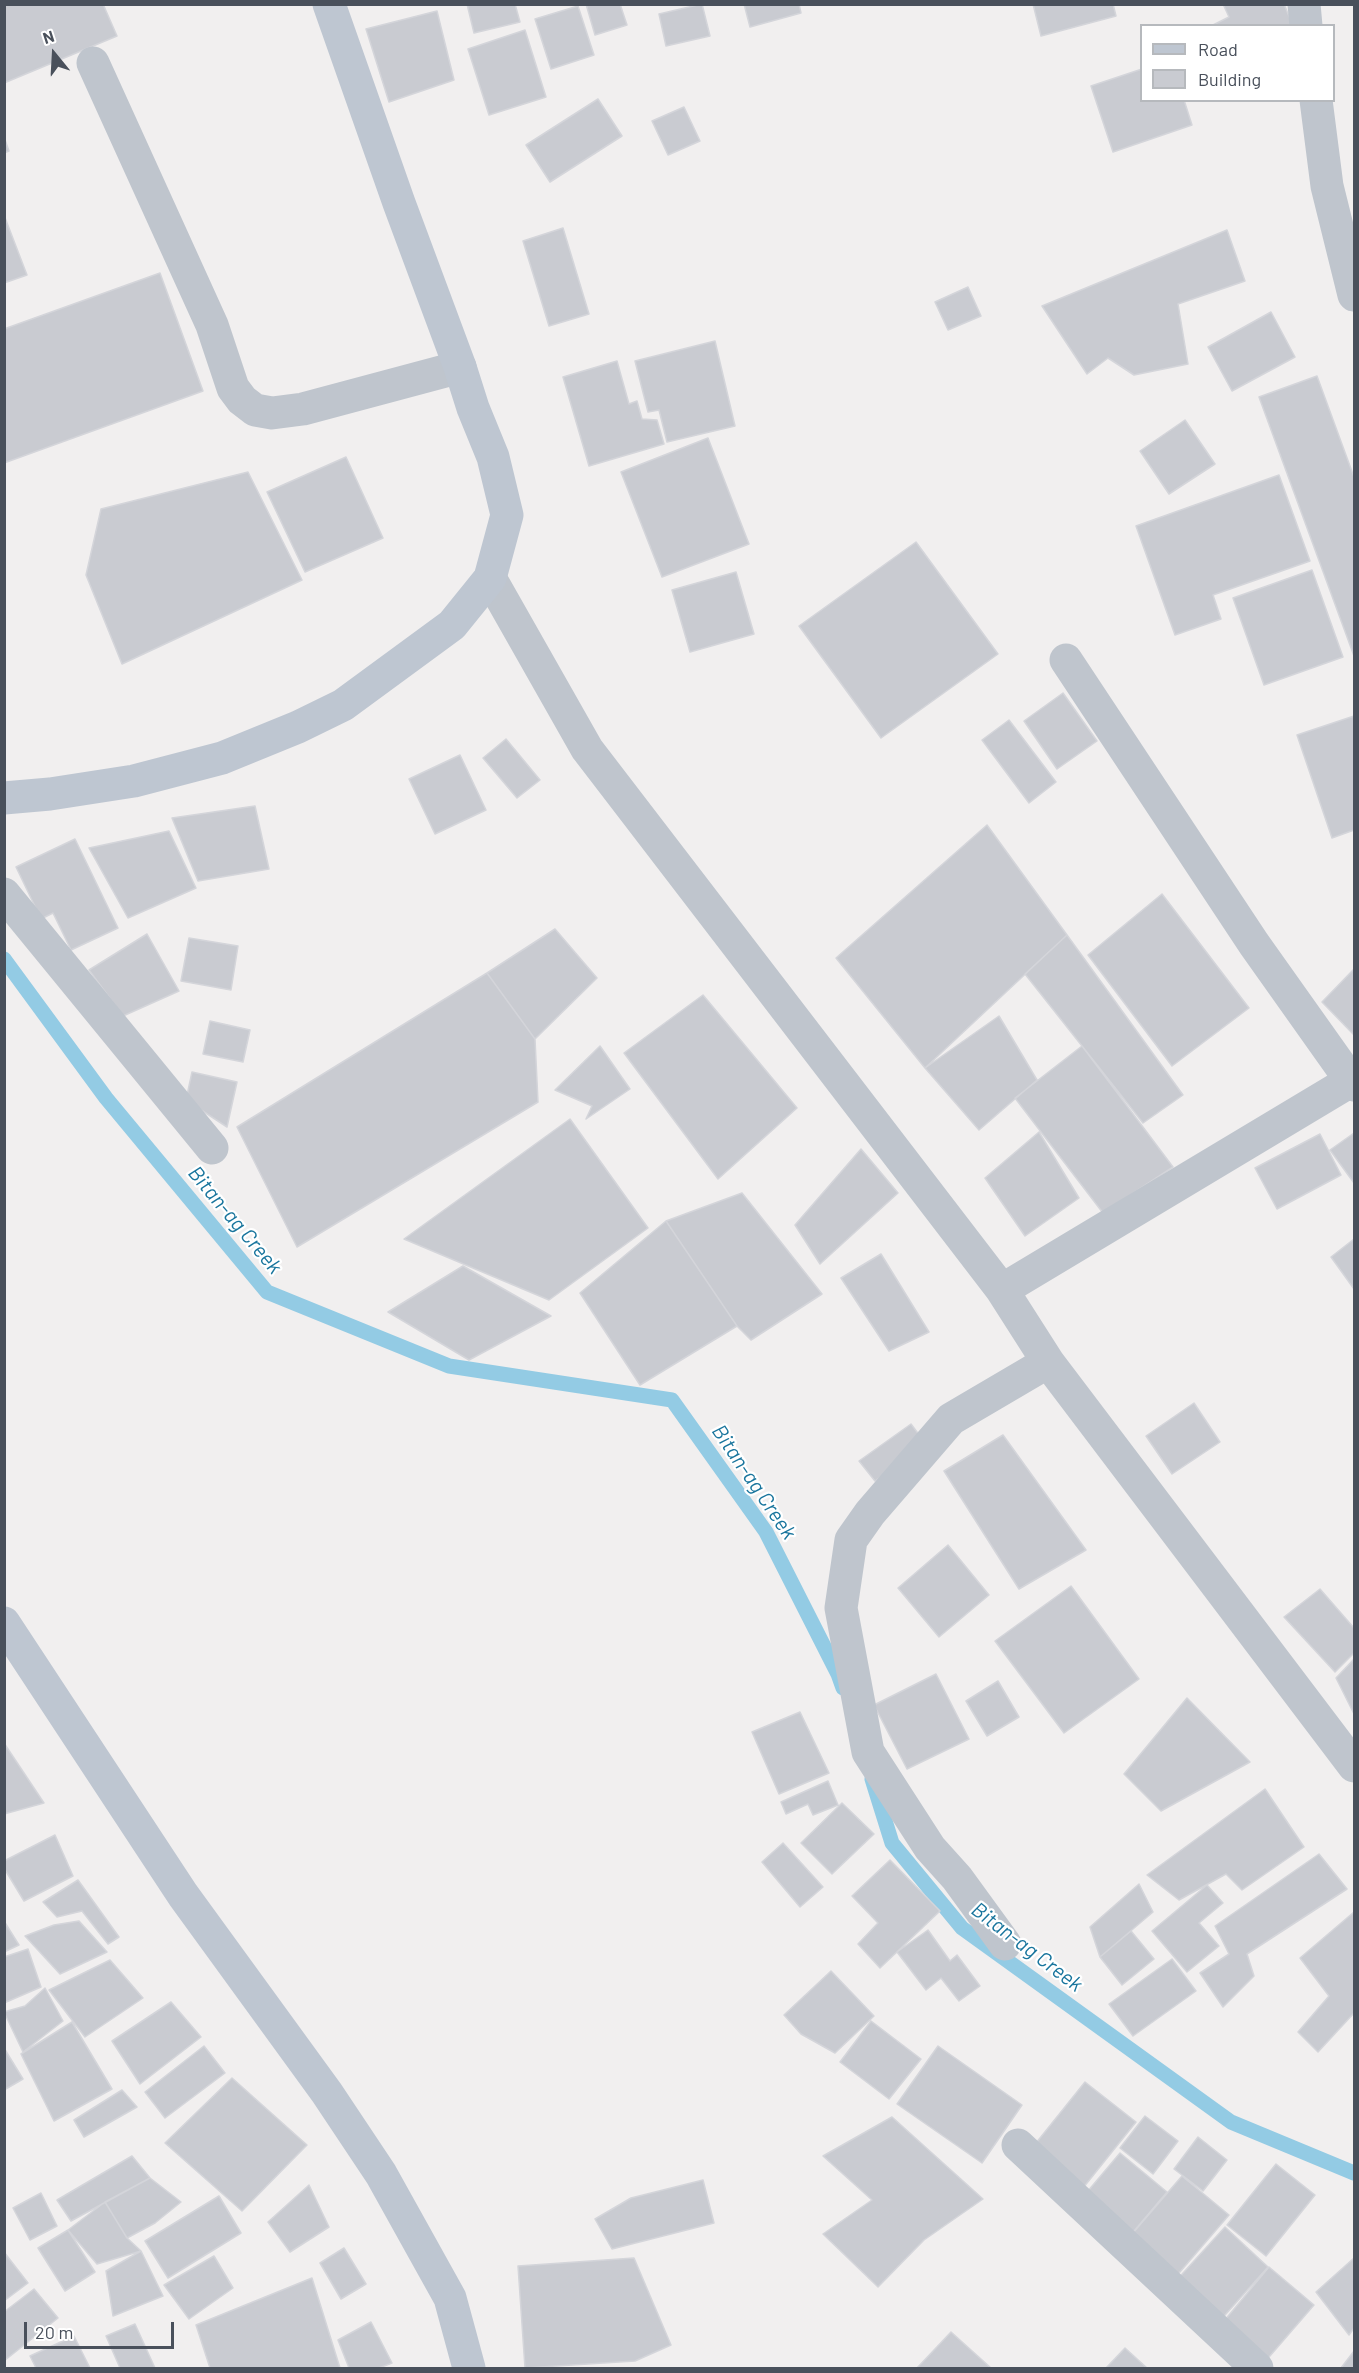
<!DOCTYPE html>
<html>
<head>
<meta charset="utf-8">
<style>
	body { margin:0 }
	#map { position:relative; width:1359px; height:2373px; overflow:hidden; background:#f1efef; font-family:Barlow,sans-serif }
	canvas { display:block }
	.frame { position:absolute; inset:0; border:6px solid #49505b; pointer-events:none }
	.legend { position:absolute; left:1140px; top:24px; width:195px; height:78px; box-sizing:border-box; background:#fff; border:2px solid #b6b9bd; margin:0; padding:8px 10px; list-style:none; font-size:18px; color:#49505b }
	.legend li { display:flex; align-items:center; gap:12px; height:30px }
	.legend b { width:30px; border:2px solid #b6b9bd }
	.north { position:absolute; left:24px; top:24px; width:60px; height:60px; -webkit-text-stroke:4px #fff; paint-order:stroke; rotate:342deg; font-size:16px; font-weight:700; line-height:24px; text-align:center; color:#49505b }
	.north::after { content:''; display:block; margin:auto; width:21px; height:27px; background:#49505b; clip-path:polygon(50% 0,100% 100%,50% 72%,0 100%) }
	.scale { position:absolute; left:24px; top:2322px; width:150px; height:27px; box-sizing:border-box; border:3px solid #49505b; border-top:0; padding-left:8px; font-size:18px; line-height:21px; white-space:nowrap; color:#49505b; -webkit-text-stroke:4px #fff; paint-order:stroke }
</style>
</head>
<body>
<div id="map">
<canvas width="1359" height="2373"></canvas>
<div class="frame"></div>
<ul class="legend">
<li><b style="height:8px;background:#bec6d1"></b>Road</li>
<li><b style="height:16px;background:#c9cbd1"></b>Building</li>
</ul>
<div class="north">N</div>
<div class="scale">20 m</div>
</div>
<script>
const ctx = document.querySelector('canvas').getContext('2d');
ctx.lineJoin = 'round';
function strokePath(path, color, width, dash) {
  ctx.strokeStyle = color;
  ctx.lineWidth = width;
  ctx.lineCap = dash ? 'butt' : 'round';
  ctx.setLineDash(dash || []);
  ctx.stroke(path);
}
function fillPath(path, color) {
  ctx.fillStyle = color;
  ctx.fill(path, 'evenodd');
}
function drawText(font, color, halo, rows, align = 'center') {
  ctx.font = font + ' Barlow,sans-serif';
  ctx.lineWidth = 4.5;
  ctx.setLineDash([]);
  ctx.textBaseline = 'middle';
  ctx.strokeStyle = halo;
  ctx.fillStyle = color;
  for (const [text, x, y, turn = 0] of rows) {
    ctx.save();
    ctx.translate(x, y);
    ctx.rotate((+turn || 0) * Math.PI / 180);
    ctx.textAlign = isNaN(turn) ? turn : align;
    if (halo) ctx.strokeText(text, 0, 0);
    ctx.fillText(text, 0, 0);
    ctx.restore();
  }
}
const stream = new Path2D(`
	M 4,959 L 106,1098 L 267,1292 L 449,1366 L 672,1400 L 766,1532 L 838,1674 L 843,1688
	M 872,1779 L 892,1843 L 962,1928 L 1231,2122 L 1354,2173`);
const building = new Path2D(`
	M 4,4 L 103,4 L 117,36 L 4,83 Z
	M 467,4 L 515,4 L 520,22 L 474,33 Z
	M 586,4 L 620,4 L 627,25 L 595,35 Z
	M 702,4 L 710,36 L 666,46 L 659,14 Z
	M 744,4 L 799,4 L 801,13 L 750,27 Z
	M 1033,4 L 1113,4 L 1116,16 L 1041,36 Z
	M 1223,4 L 1284,4 L 1293,26 L 1211,26 L 1229,17 Z
	M 578,6 L 594,55 L 551,69 L 535,19 Z
	M 437,11 L 454,80 L 389,102 L 366,29 Z
	M 525,30 L 546,97 L 489,115 L 468,49 Z
	M 1142,69 L 1142,100 L 1184,100 L 1192,125 L 1113,152 L 1091,86 Z
	M 598,99 L 622,136 L 550,182 L 526,145 Z
	M 684,107 L 700,141 L 668,155 L 652,121 Z
	M 4,137 L 9,151 L 4,153 Z
	M 4,215 L 27,275 L 4,283 Z
	M 563,228 L 589,314 L 549,326 L 523,241 Z
	M 1227,230 L 1245,281 L 1178,304 L 1188,364 L 1134,375 L 1108,358 L 1087,374 L 1042,306 Z
	M 160,273 L 203,391 L 4,463 L 4,329 Z
	M 968,287 L 981,316 L 948,330 L 935,302 Z
	M 1271,312 L 1295,357 L 1232,391 L 1208,347 Z
	M 715,341 L 735,426 L 667,442 L 659,410 L 648,412 L 635,361 Z
	M 617,361 L 629,404 L 637,401 L 642,419 L 657,420 L 664,444 L 589,466 L 563,377 Z
	M 1317,376 L 1354,477 L 1354,656 L 1259,397 Z
	M 1185,420 L 1215,464 L 1169,494 L 1140,451 Z
	M 708,438 L 749,544 L 662,577 L 621,472 Z
	M 346,457 L 383,538 L 305,572 L 267,492 Z
	M 248,472 L 302,580 L 122,664 L 86,575 L 101,509 Z
	M 1279,475 L 1310,561 L 1213,595 L 1221,619 L 1175,635 L 1136,526 Z
	M 916,542 L 998,654 L 881,738 L 799,626 Z
	M 1312,570 L 1343,657 L 1264,685 L 1233,598 Z
	M 736,572 L 754,634 L 690,652 L 672,590 Z
	M 1063,693 L 1097,741 L 1057,769 L 1024,721 Z
	M 1354,716 L 1354,830 L 1332,838 L 1297,735 Z
	M 1009,720 L 1056,782 L 1029,803 L 982,740 Z
	M 506,739 L 540,780 L 517,798 L 483,758 Z
	M 460,755 L 486,810 L 435,834 L 409,779 Z
	M 255,806 L 269,869 L 198,881 L 172,818 Z
	M 987,825 L 1067,935 L 925,1068 L 836,958 Z
	M 169,831 L 196,888 L 128,918 L 89,848 Z
	M 75,839 L 118,928 L 71,950 L 53,913 L 41,919 L 16,867 Z
	M 1162,894 L 1249,1008 L 1172,1066 L 1088,955 Z
	M 555,929 L 597,978 L 535,1039 L 487,973 Z
	M 147,934 L 179,991 L 123,1016 L 89,970 Z
	M 1067,935 L 1183,1095 L 1143,1123 L 1025,974 Z
	M 189,938 L 238,946 L 231,990 L 181,981 Z
	M 1354,969 L 1354,1035 L 1322,1002 Z
	M 487,973 L 535,1039 L 538,1102 L 297,1247 L 237,1127 Z
	M 703,995 L 797,1108 L 718,1179 L 624,1053 Z
	M 999,1016 L 1037,1080 L 979,1130 L 925,1068 Z
	M 210,1021 L 250,1030 L 243,1062 L 203,1054 Z
	M 600,1046 L 630,1089 L 586,1119 L 592,1106 L 555,1090 Z
	M 1082,1046 L 1173,1167 L 1103,1213 L 1015,1098 Z
	M 192,1072 L 237,1082 L 227,1127 L 186,1100 Z
	M 570,1119 L 648,1228 L 549,1300 L 404,1239 Z
	M 1039,1132 L 1079,1198 L 1025,1236 L 985,1178 Z
	M 1354,1133 L 1354,1183 L 1330,1150 Z
	M 1320,1134 L 1341,1175 L 1277,1209 L 1255,1168 Z
	M 861,1149 L 898,1193 L 820,1264 L 795,1225 Z
	M 742,1193 L 822,1294 L 751,1340 L 737,1326 L 666,1221 Z
	M 666,1221 L 737,1326 L 640,1385 L 580,1293 Z
	M 1354,1239 L 1354,1289 L 1331,1257 Z
	M 881,1254 L 929,1332 L 889,1351 L 841,1278 Z
	M 463,1266 L 551,1316 L 469,1360 L 388,1312 Z
	M 1194,1403 L 1220,1442 L 1172,1474 L 1146,1436 Z
	M 911,1424 L 926,1444 L 875,1481 L 859,1461 Z
	M 1003,1435 L 1086,1550 L 1019,1589 L 944,1471 Z
	M 948,1545 L 989,1595 L 939,1637 L 898,1588 Z
	M 1071,1586 L 1139,1679 L 1064,1733 L 995,1641 Z
	M 1320,1589 L 1354,1628 L 1354,1653 L 1335,1672 L 1284,1617 Z
	M 1354,1659 L 1354,1714 L 1336,1678 Z
	M 936,1674 L 969,1739 L 907,1769 L 874,1705 Z
	M 998,1681 L 1019,1717 L 987,1736 L 966,1701 Z
	M 1187,1698 L 1250,1762 L 1161,1811 L 1124,1774 Z
	M 800,1712 L 829,1773 L 779,1794 L 752,1732 Z
	M 4,1743 L 44,1803 L 4,1814 Z
	M 828,1781 L 838,1805 L 813,1815 L 808,1804 L 786,1814 L 781,1802 Z
	M 1265,1789 L 1304,1847 L 1242,1890 L 1226,1874 L 1179,1900 L 1147,1875 Z
	M 842,1803 L 874,1834 L 832,1874 L 801,1843 Z
	M 55,1835 L 73,1876 L 24,1901 L 4,1868 L 4,1861 Z
	M 783,1843 L 823,1887 L 800,1907 L 762,1862 Z
	M 1319,1854 L 1347,1889 L 1247,1954 L 1254,1976 L 1223,2007 L 1200,1973 L 1229,1954 L 1215,1926 Z
	M 890,1860 L 940,1911 L 880,1968 L 858,1944 L 878,1923 L 852,1896 Z
	M 78,1880 L 119,1937 L 108,1944 L 82,1911 L 57,1917 L 43,1902 Z
	M 1139,1884 L 1153,1912 L 1100,1957 L 1090,1927 Z
	M 1207,1885 L 1223,1903 L 1199,1923 L 1219,1946 L 1187,1972 L 1152,1931 Z
	M 1354,1912 L 1354,2013 L 1318,2052 L 1298,2032 L 1329,1996 L 1300,1958 Z
	M 4,1921 L 19,1945 L 4,1952 Z
	M 79,1921 L 107,1952 L 60,1974 L 25,1936 L 54,1925 Z
	M 928,1930 L 950,1961 L 957,1955 L 980,1986 L 959,2001 L 941,1978 L 926,1990 L 897,1952 Z
	M 1131,1931 L 1154,1959 L 1122,1985 L 1100,1957 Z
	M 28,1949 L 41,1987 L 4,2003 L 4,1957 Z
	M 1172,1959 L 1196,1991 L 1133,2036 L 1109,2004 Z
	M 110,1960 L 143,1998 L 85,2037 L 49,1990 Z
	M 831,1971 L 874,2016 L 835,2053 L 801,2034 L 784,2015 Z
	M 45,1988 L 63,2021 L 23,2052 L 4,2012 L 25,2006 Z
	M 171,2002 L 201,2037 L 140,2084 L 112,2041 Z
	M 871,2021 L 921,2059 L 889,2099 L 840,2062 Z
	M 72,2022 L 112,2089 L 54,2121 L 21,2054 Z
	M 204,2046 L 225,2073 L 165,2118 L 145,2092 Z
	M 938,2046 L 1022,2105 L 982,2163 L 897,2104 Z
	M 4,2048 L 23,2079 L 4,2090 Z
	M 232,2078 L 307,2145 L 242,2211 L 165,2143 Z
	M 1085,2082 L 1136,2122 L 1083,2188 L 1032,2148 Z
	M 122,2090 L 137,2107 L 84,2137 L 74,2120 Z
	M 1145,2116 L 1178,2141 L 1153,2174 L 1120,2148 Z
	M 892,2117 L 983,2199 L 924,2240 L 878,2287 L 823,2234 L 872,2200 L 823,2156 Z
	M 1198,2137 L 1227,2160 L 1203,2191 L 1174,2169 Z
	M 1120,2153 L 1167,2192 L 1129,2237 L 1082,2198 Z
	M 132,2156 L 150,2178 L 71,2221 L 57,2200 Z
	M 1276,2164 L 1315,2195 L 1266,2256 L 1227,2225 Z
	M 1182,2176 L 1229,2215 L 1173,2280 L 1126,2241 Z
	M 150,2178 L 181,2202 L 155,2223 L 127,2238 L 105,2202 Z
	M 703,2180 L 714,2223 L 612,2249 L 595,2219 L 631,2198 Z
	M 309,2185 L 329,2227 L 290,2252 L 268,2222 Z
	M 41,2193 L 57,2226 L 30,2240 L 13,2208 Z
	M 219,2196 L 241,2233 L 168,2278 L 145,2241 Z
	M 105,2202 L 127,2238 L 141,2251 L 97,2264 L 68,2230 Z
	M 1225,2227 L 1268,2267 L 1217,2324 L 1173,2284 Z
	M 68,2230 L 95,2272 L 65,2291 L 38,2248 Z
	M 344,2248 L 366,2284 L 341,2299 L 320,2263 Z
	M 141,2251 L 163,2296 L 113,2316 L 106,2271 Z
	M 4,2252 L 28,2283 L 4,2301 Z
	M 214,2256 L 233,2288 L 189,2319 L 164,2285 Z
	M 634,2258 L 671,2345 L 635,2361 L 525,2368 L 518,2266 Z
	M 1354,2258 L 1354,2328 L 1349,2335 L 1316,2292 Z
	M 1269,2267 L 1314,2305 L 1263,2364 L 1219,2327 Z
	M 312,2278 L 340,2368 L 210,2368 L 196,2325 Z
	M 34,2289 L 58,2318 L 4,2361 L 4,2312 Z
	M 371,2322 L 392,2363 L 379,2368 L 349,2368 L 338,2340 Z
	M 135,2324 L 155,2368 L 120,2368 L 106,2336 Z
	M 951,2332 L 991,2368 L 917,2368 Z
	M 74,2336 L 90,2368 L 36,2368 L 30,2356 Z
	M 1125,2348 L 1147,2368 L 1106,2368 Z
	M 1354,2351 L 1354,2368 L 1341,2368 Z`);
const street = new Path2D(`
	M 1304,4 L 1306,26
	M 93,63 L 212,325 L 233,388 L 242,400 L 255,410 L 272,413 L 303,409 L 460,367
	M 1316,100 L 1327,186 L 1354,295
	M 490,578 L 587,749 L 1002,1290 L 1048,1362 L 1354,1766
	M 1066,660 L 1254,944 L 1354,1085
	M 4,894 L 212,1148
	M 1002,1290 L 1354,1079
	M 1005,1944 L 957,1878 L 930,1848 L 868,1752 L 841,1608 L 851,1540 L 870,1513 L 951,1419 L 1048,1362
	M 1018,2145 L 1257,2368`);
const secondary = new Path2D(`
	M 4,798 L 50,794 L 134,781 L 222,758 L 298,727 L 343,705 L 452,625 L 490,578 L 507,515 L 493,457 L 473,408 L 460,367 L 399,203 L 329,4
	M 4,1623 L 183,1895 L 327,2093 L 381,2174 L 450,2298 L 469,2368`);
const waterNames = [
	["Bitan-ag Creek",235,1220,50],
	["Bitan-ag Creek",754,1482,56],
	["Bitan-ag Creek",1027,1947,37]
];
strokePath(stream, '#93cbe4', 15);
fillPath(building, '#c9cbd1');
strokePath(building, '#d4d5da', 1.5);
strokePath(street, '#bfc5cd', 33);
strokePath(secondary, '#bec6d1', 33);
drawText('italic 21px', '#19759d', '#fff', waterNames);
</script>
</body>
</html>
